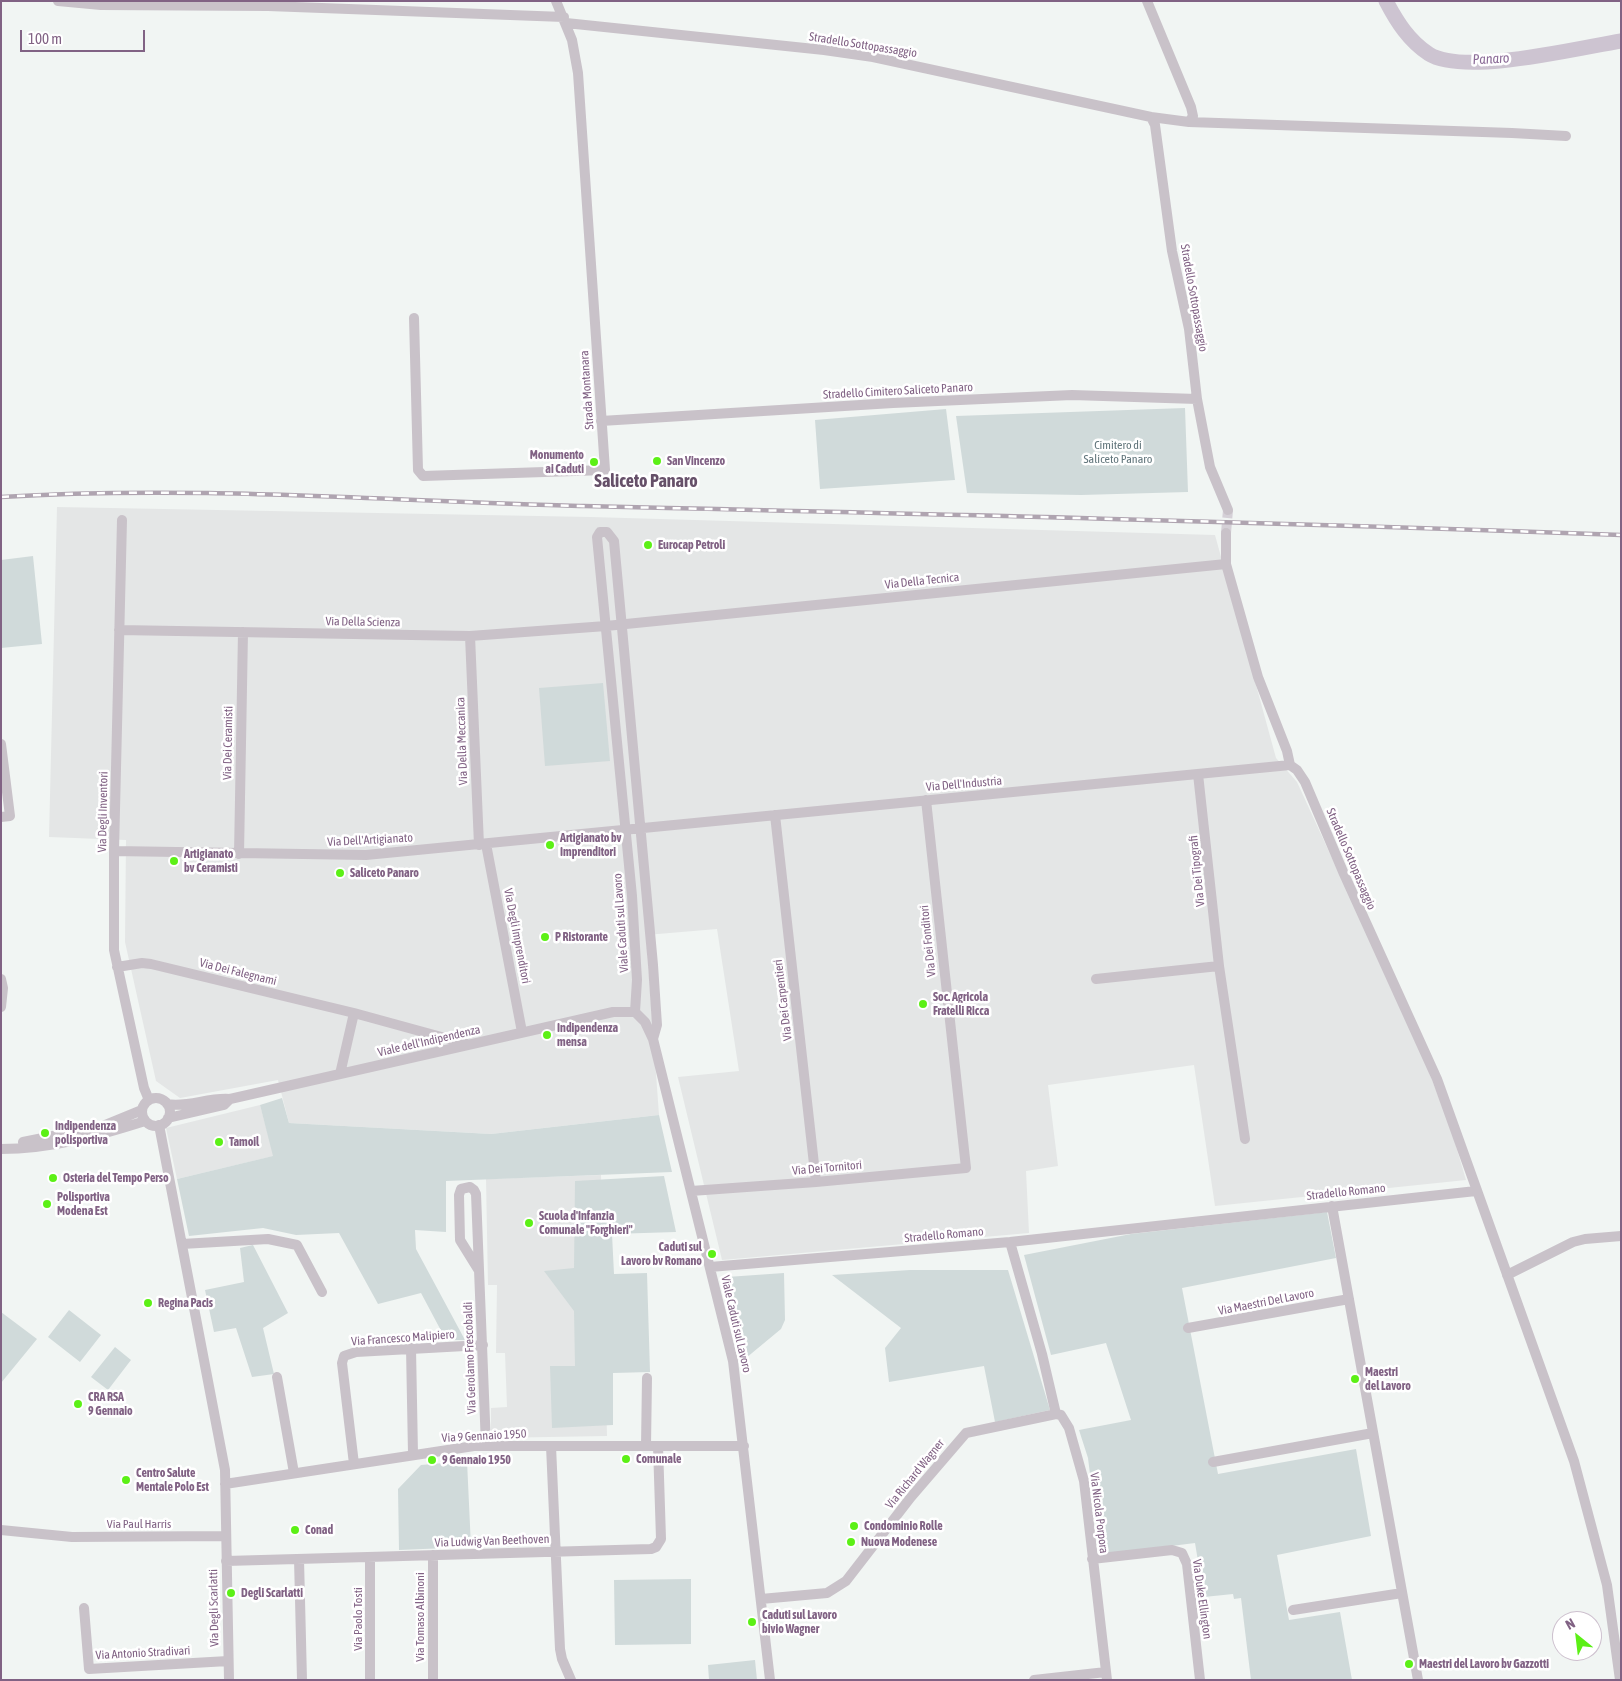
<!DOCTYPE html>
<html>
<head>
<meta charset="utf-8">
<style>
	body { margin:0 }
	#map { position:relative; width:1622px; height:1681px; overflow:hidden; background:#f1f5f3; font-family:"Asap Condensed",sans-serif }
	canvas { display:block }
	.frame { position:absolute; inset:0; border:2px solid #816284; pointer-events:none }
	.north { position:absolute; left:1552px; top:1611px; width:50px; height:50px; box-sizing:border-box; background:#fff; border:1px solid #cdc0ce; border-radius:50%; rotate:331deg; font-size:14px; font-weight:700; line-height:20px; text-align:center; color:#816284 }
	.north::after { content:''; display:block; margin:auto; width:18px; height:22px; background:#5cf016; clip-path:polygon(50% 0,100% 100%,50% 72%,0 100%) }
	.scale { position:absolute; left:20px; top:30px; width:125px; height:22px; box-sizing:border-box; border:2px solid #816284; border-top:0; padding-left:6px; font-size:15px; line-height:18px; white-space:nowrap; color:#816284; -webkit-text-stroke:4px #fff; paint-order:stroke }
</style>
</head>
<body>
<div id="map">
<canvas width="1622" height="1681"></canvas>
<div class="frame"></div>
<div class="north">N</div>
<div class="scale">100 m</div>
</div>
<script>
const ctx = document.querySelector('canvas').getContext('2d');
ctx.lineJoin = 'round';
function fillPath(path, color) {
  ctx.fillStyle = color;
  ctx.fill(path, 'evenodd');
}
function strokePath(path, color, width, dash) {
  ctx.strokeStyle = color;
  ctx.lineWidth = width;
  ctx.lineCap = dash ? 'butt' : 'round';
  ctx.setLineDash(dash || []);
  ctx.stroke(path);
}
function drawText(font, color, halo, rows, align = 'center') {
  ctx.font = font + ' "Asap Condensed",sans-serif';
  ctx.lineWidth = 5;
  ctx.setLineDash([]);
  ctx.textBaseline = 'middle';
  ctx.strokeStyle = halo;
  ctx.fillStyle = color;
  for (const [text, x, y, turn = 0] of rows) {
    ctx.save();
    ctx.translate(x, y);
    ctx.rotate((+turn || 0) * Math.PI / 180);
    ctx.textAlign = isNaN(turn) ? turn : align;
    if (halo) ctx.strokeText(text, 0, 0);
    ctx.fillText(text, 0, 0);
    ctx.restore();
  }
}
const built = new Path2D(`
	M 57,507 L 591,517 L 1215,535 L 1276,758 L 1297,782 L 1422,1054 L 1451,1129 L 1466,1180 L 1215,1206 L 1194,1065 L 1048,1085 L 1058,1166 L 1026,1171 L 1029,1233 L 722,1260 L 678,1077 L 739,1071 L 717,929 L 646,935 L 659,1115 L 491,1134 L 289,1123 L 278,1080 L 180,1098 L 156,1081 L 125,942 L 126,840 L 49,837 Z
	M 260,1105 L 274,1156 L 177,1179 L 166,1128 Z
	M 601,1175 L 607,1436 L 491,1438 L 491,1408 L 507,1407 L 505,1353 L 496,1353 L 497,1285 L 488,1285 L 486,1179 Z`);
const green = new Path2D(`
	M 1185,408 L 1188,492 L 1081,495 L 967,493 L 956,416 Z
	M 946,409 L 955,480 L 820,489 L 815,420 Z
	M 33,556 L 42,644 L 1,648 L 1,560 Z
	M 603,683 L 610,761 L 545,766 L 539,688 Z
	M 282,1098 L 289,1123 L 491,1134 L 659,1115 L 672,1172 L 446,1181 L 446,1232 L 415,1230 L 416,1249 L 465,1340 L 446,1340 L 421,1293 L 378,1304 L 339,1233 L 296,1235 L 263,1228 L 189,1236 L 177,1179 L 273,1156 L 260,1105 Z
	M 664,1176 L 676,1232 L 612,1234 L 614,1274 L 647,1273 L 650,1372 L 613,1373 L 613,1425 L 552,1428 L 550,1366 L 575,1366 L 574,1311 L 544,1271 L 574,1268 L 575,1181 Z
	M 1327,1212 L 1336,1258 L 1182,1288 L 1218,1474 L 1356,1449 L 1371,1536 L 1277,1555 L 1289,1620 L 1340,1612 L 1352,1680 L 1251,1680 L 1241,1598 L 1234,1599 L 1233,1594 L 1204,1597 L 1195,1543 L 1100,1555 L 1088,1458 L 1079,1430 L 1131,1420 L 1106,1343 L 1051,1355 L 1024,1255 L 1131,1234 Z
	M 253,1245 L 288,1313 L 263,1328 L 274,1374 L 252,1377 L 236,1328 L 214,1332 L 205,1290 L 244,1282 L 240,1248 Z
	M 910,1270 L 1008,1270 L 1050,1410 L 995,1422 L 984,1366 L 889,1382 L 885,1348 L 901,1328 L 832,1275 Z
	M 784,1273 L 785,1320 L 781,1329 L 746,1358 L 727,1277 Z
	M 69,1310 L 101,1335 L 80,1362 L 48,1337 Z
	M 1,1312 L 37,1339 L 1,1383 Z
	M 115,1347 L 131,1360 L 108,1390 L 91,1377 Z
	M 467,1461 L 471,1547 L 399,1550 L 398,1489 L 421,1465 Z
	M 691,1579 L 691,1644 L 615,1645 L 614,1580 Z
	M 755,1660 L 757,1680 L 709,1680 L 708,1665 Z`);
const river = new Path2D(`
	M 1386,1 C 1397,22 1409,41 1429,54 C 1464,76 1578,48 1621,41`);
const minorTunnel = new Path2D(`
	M 1226,533 L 1228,510`);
const minor = new Path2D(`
	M 58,1 L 101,5 L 268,6 L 564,17
	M 1147,1 L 1191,107 L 1193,116 L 1189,122
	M 566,23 L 824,50 L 873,57 L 1151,117 L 1155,125 L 1172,251 L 1189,329 L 1197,399 L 1210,467 L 1228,510
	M 1151,117 L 1189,122 L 1512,133 L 1566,136
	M 414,318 L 418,470 L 423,476 L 605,470 L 578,73 L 572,40 L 556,1
	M 601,421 L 893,403 L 1072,395 L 1197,399
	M 122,520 L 114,851 L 114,950 L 144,1088 L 149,1100
	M 1226,533 L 1226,564 L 1258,677 L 1287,751 L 1290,765 L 1297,770 L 1305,782 L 1344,874 L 1437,1079 L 1574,1461 L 1607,1585 L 1620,1680
	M 119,630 L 470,636 L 606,626 L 1226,564
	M 470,636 L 479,845
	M 1,744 L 10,816 L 1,817
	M 1198,774 L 1219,966 L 1245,1139
	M 775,815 L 816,1182
	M 486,844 L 522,1032
	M 114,851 L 366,855 L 1290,765
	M 239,854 L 243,632
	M 117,967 L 142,963 L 151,964 L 354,1013 L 467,1044
	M 1,979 L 3,988 L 1,1007
	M 1096,979 L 1219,966
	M 635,1012 L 637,980 L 632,896 L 597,537 L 600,532 L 607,532 L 614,541 L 653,965 L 657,1025 L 653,1039
	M 635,1012 L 645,1022 L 653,1039 L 733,1361 L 770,1680
	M 340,1074 L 354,1013
	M142 1112a14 14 0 1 1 28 0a14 14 0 1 1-28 0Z
	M 167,1104 C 188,1108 208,1097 230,1099 L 613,1012 L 635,1012
	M 168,1118 L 224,1105 L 230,1099
	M 159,1125 L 225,1470 L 229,1680
	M 23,1142 L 103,1126 L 142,1110
	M 1,1149 C 51,1149 98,1136 145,1121
	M 691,1191 L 816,1182 L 966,1168 L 926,800
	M 1332,1206 L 1418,1680
	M 1010,1242 L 1042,1354 L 1056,1414 L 1061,1415 L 1069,1428 L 1084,1481 L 1107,1680
	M 182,1244 L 268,1239 L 297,1245 L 322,1292
	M 710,1267 L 1010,1242 L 1476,1191
	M 478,1269 L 460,1240 L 459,1195 L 461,1189 L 470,1187 L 474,1190 L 476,1194 L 486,1446
	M 1507,1275 L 1573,1242 L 1585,1239 L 1621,1236
	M 1188,1328 L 1349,1299
	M 411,1348 L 413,1454
	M 277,1377 L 294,1473
	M 551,1446 L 560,1649 L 562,1659 L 571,1680
	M 646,1446 L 647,1378
	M 1213,1462 L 1373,1433
	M 354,1464 L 342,1363 L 344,1356 L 356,1352 L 483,1345
	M 225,1484 L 474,1446 L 744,1446
	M 1,1530 L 72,1537 L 225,1536
	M 370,1557 L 370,1680
	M 299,1559 L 302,1680
	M 1092,1559 L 1172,1550 L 1182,1553 L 1187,1564 L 1200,1680
	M 226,1561 L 651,1549 L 656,1547 L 661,1539 L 658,1446
	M 761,1599 L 827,1593 L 846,1581 L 911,1497 L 966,1433 L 1056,1414
	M 84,1608 L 89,1669 L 228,1661
	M 1293,1610 L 1402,1593
	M 433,1680 L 433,1555
	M 1034,1680 L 1106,1672`);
const rail = new Path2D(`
	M 1,497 C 194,485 386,501 579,506 C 926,514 1274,522 1621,535`);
const markers = [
	[657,461,5,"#5cf016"],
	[594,462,5,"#5cf016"],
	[648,545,5,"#5cf016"],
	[550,845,5,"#5cf016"],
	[174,861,5,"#5cf016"],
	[340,873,5,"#5cf016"],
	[545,937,5,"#5cf016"],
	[923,1004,5,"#5cf016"],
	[547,1035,5,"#5cf016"],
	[45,1133,5,"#5cf016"],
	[219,1142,5,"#5cf016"],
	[53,1178,5,"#5cf016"],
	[47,1204,5,"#5cf016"],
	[529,1223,5,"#5cf016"],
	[712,1254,5,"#5cf016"],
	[148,1303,5,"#5cf016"],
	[1355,1379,5,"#5cf016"],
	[78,1404,5,"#5cf016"],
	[626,1459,5,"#5cf016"],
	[432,1460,5,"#5cf016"],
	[126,1480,5,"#5cf016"],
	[854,1526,5,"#5cf016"],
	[295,1530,5,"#5cf016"],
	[851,1542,5,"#5cf016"],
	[231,1593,5,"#5cf016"],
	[752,1622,5,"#5cf016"],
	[1409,1664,5,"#5cf016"]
];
const streetNames = [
	["Stradello Sottopassaggio",863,45,9],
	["Stradello Sottopassaggio",1194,298,80],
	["Strada Montanara",587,390,-94],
	["Stradello Cimitero Saliceto Panaro",898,391,-3],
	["Via Della Tecnica",922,581,-6],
	["Via Della Scienza",363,622,1],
	["Via Della Meccanica",462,741,-92],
	["Via Dei Ceramisti",228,743,-89],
	["Via Dell'Industria",964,784,-5],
	["Via Degli Inventori",103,812,-89],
	["Via Dell'Artigianato",370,840,-3],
	["Stradello Sottopassaggio",1351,859,67],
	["Via Dei Tipografi",1197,871,-96],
	["Viale Caduti sul Lavoro",621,923,-94],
	["Via Degli Imprenditori",517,936,79],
	["Via Dei Fonditori",928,941,-96],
	["Via Dei Falegnami",238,972,14],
	["Via Dei Carpentieri",783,1000,-97],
	["Viale dell'Indipendenza",429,1041,-13],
	["Via Dei Tornitori",827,1168,-5],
	["Stradello Romano",1346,1192,-6],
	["Stradello Romano",944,1235,-5],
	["Via Maestri Del Lavoro",1266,1302,-11],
	["Viale Caduti sul Lavoro",736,1324,77],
	["Via Francesco Malipiero",403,1338,-4],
	["Via Gerolamo Frescobaldi",470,1358,-92],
	["Via 9 Gennaio 1950",484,1436,-3],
	["Via Richard Wagner",915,1474,-51],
	["Via Nicola Porpora",1099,1513,83],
	["Via Paul Harris",139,1524],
	["Via Ludwig Van Beethoven",492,1541,-2],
	["Via Duke Ellington",1202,1599,82],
	["Via Degli Scarlatti",214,1608,-91],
	["Via Tomaso Albinoni",420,1617,-90],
	["Via Paolo Tosti",358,1619,-90],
	["Via Antonio Stradivari",143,1653,-3]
];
const parkNames = [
	["Cimitero di",1118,445],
	["Saliceto Panaro",1118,459]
];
const poiNames = [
	["Monumento",584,455,"right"],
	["ai Caduti",584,469,"right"],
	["San Vincenzo",667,461],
	["Eurocap Petroli",658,545],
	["Artigianato bv",560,838],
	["Imprenditori",560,852],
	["Artigianato",184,854],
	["bv Ceramisti",184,868],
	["Saliceto Panaro",350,873],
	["P Ristorante",555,937],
	["Soc. Agricola",933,997],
	["Fratelli Ricca",933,1011],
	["Indipendenza",557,1028],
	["mensa",557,1042],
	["Indipendenza",55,1126],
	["polisportiva",55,1140],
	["Tamoil",229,1142],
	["Osteria del Tempo Perso",63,1178],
	["Polisportiva",57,1197],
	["Modena Est",57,1211],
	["Scuola d'Infanzia",539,1216],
	["Comunale \"Forghieri\"",539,1230],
	["Caduti sul",702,1247,"right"],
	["Lavoro bv Romano",702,1261,"right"],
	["Regina Pacis",158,1303],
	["Maestri",1365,1372],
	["del Lavoro",1365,1386],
	["CRA RSA",88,1397],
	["9 Gennaio",88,1411],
	["Comunale",636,1459],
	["9 Gennaio 1950",442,1460],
	["Centro Salute",136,1473],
	["Mentale Polo Est",136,1487],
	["Condominio Rolle",864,1526],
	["Conad",305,1530],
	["Nuova Modenese",861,1542],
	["Degli Scarlatti",241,1593],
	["Caduti sul Lavoro",762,1615],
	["bivio Wagner",762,1629],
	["Maestri del Lavoro bv Gazzotti",1419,1664]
];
const waterNames = [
	["Panaro",1491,59,-3]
];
const districtNames = [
	["Saliceto Panaro",646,481]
];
fillPath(built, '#e4e6e6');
fillPath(green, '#d0dada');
strokePath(river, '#cdc4d1', 15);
strokePath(minorTunnel, '#d5d0d7', 10, [10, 5]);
strokePath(minor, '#c9c2c9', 10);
strokePath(rail, '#afa4b0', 4.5);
strokePath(rail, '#fff', 2.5, [8]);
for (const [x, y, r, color] of markers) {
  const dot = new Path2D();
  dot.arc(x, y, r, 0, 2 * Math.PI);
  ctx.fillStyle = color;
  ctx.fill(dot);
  strokePath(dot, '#fff', 2);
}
drawText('12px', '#816284', '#fff', streetNames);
drawText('12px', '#61757b', '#fff', parkNames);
drawText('bold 12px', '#816284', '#fff', poiNames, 'left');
drawText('italic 14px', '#8b6b97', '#fff', waterNames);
drawText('bold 18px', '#665069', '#fff', districtNames);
</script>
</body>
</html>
